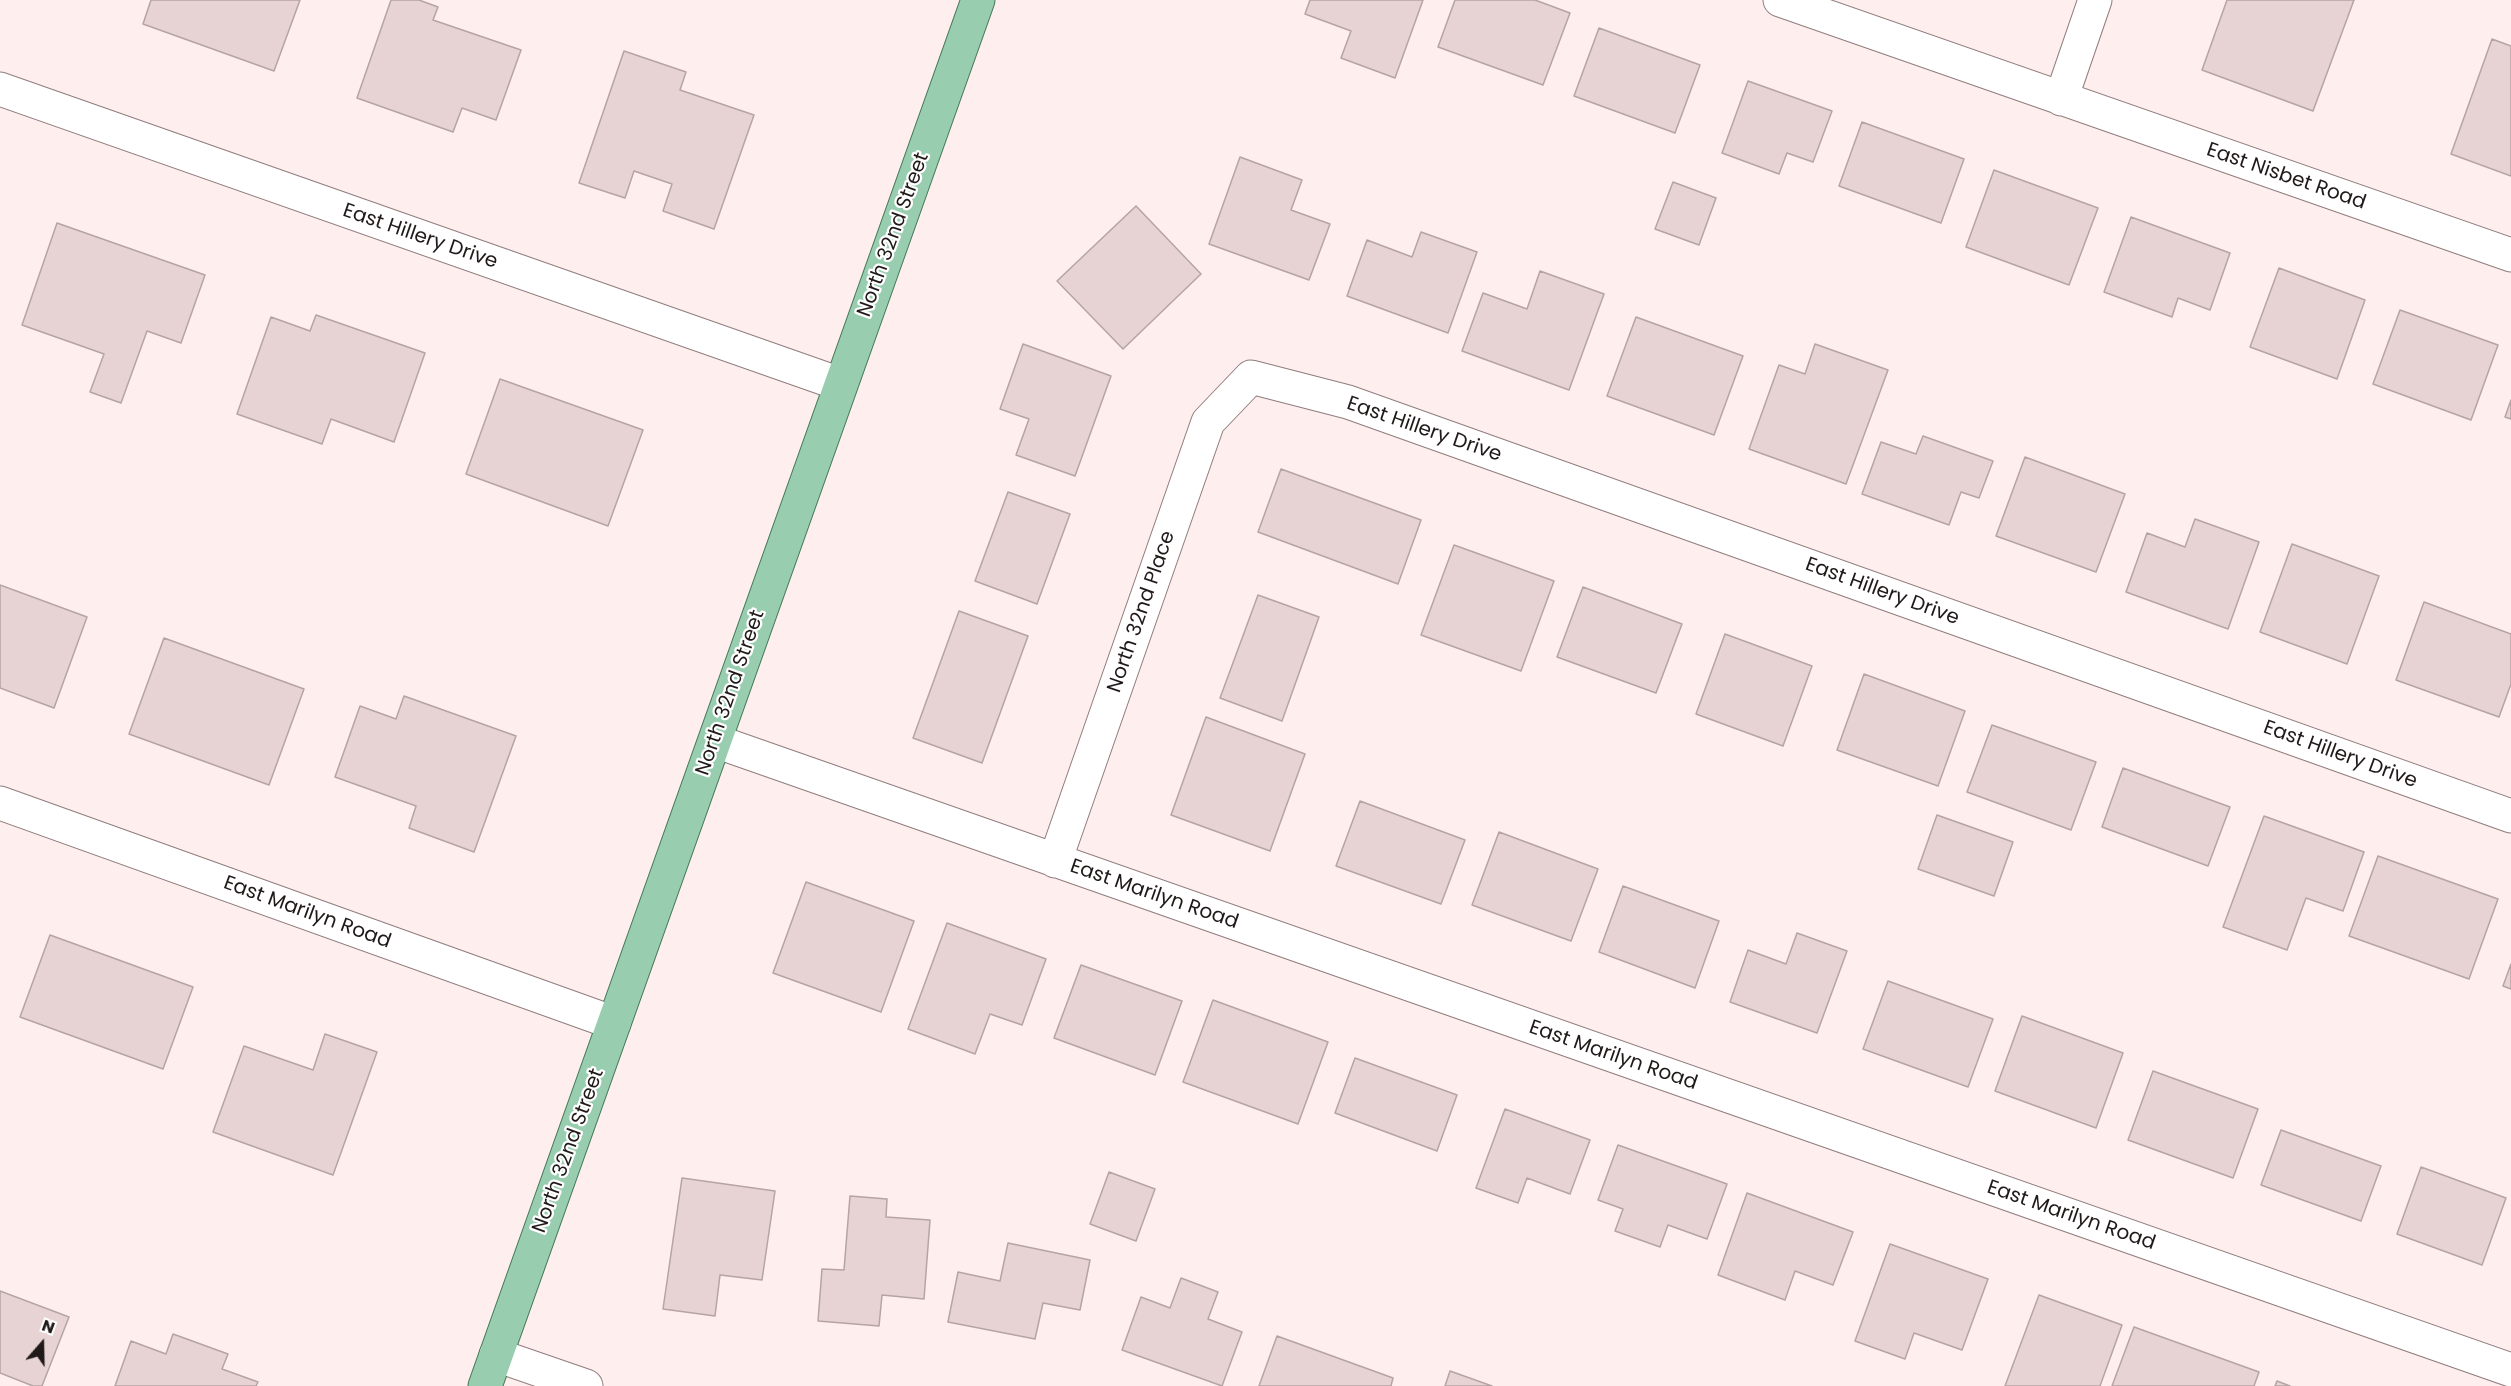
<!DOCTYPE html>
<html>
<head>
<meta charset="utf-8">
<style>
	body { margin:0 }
	#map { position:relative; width:2511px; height:1386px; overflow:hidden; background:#fee; font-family:Poppins,sans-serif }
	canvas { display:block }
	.north { position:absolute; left:12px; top:1314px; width:60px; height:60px; -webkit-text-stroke:4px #fff; paint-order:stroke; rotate:20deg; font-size:16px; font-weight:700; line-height:24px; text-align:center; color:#201919 }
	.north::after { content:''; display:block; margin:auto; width:21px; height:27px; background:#201919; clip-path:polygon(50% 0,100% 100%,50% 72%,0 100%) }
</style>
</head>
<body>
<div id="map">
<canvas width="2511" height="1386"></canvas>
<div class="north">N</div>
</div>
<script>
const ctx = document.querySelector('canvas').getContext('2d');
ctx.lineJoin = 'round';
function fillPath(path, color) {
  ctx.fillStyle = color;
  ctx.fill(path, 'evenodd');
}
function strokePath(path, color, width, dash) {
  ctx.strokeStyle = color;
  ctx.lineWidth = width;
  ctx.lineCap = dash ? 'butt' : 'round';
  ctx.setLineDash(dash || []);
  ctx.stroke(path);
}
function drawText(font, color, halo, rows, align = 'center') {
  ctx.font = font + ' Poppins,sans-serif';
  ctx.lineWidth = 4.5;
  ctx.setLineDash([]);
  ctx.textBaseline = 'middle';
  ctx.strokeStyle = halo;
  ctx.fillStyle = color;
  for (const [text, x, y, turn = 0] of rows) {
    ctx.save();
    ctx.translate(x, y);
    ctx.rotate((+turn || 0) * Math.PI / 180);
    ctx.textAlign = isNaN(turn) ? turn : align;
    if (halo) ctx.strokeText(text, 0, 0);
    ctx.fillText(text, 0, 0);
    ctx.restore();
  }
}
const building = new Path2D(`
	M 151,0 L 300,0 L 274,71 L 143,24 Z
	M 391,0 L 419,0 L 438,7 L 433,20 L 521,50 L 496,120 L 462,108 L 453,132 L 357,98 Z
	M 1310,0 L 1423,0 L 1395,78 L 1341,58 L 1351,31 L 1305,14 Z
	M 1455,0 L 1535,0 L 1570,13 L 1543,85 L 1438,47 Z
	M 2227,0 L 2354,0 L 2313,111 L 2202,70 Z
	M 1599,28 L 1700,65 L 1675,133 L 1574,96 Z
	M 2492,39 L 2511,46 L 2511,176 L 2451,154 Z
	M 624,51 L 686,72 L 680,90 L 754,115 L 714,229 L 663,211 L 672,184 L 634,171 L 625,198 L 579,183 Z
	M 1748,81 L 1832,111 L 1813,162 L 1787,153 L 1779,174 L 1722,153 Z
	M 1862,122 L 1964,159 L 1941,223 L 1839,186 Z
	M 1240,157 L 1302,180 L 1291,210 L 1330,224 L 1309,280 L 1209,244 Z
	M 1994,170 L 2098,208 L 2069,285 L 1966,247 Z
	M 1673,182 L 1716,198 L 1699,245 L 1655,229 Z
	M 1136,206 L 1201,274 L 1123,349 L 1057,281 Z
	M 2131,217 L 2230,253 L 2210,310 L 2178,298 L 2172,317 L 2104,292 Z
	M 57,223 L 205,275 L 181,343 L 147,331 L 121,403 L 90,392 L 104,354 L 22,325 Z
	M 1421,232 L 1477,252 L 1448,333 L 1347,296 L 1367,240 L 1412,257 Z
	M 2279,268 L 2365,300 L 2337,379 L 2250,347 Z
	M 1540,271 L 1604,294 L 1569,390 L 1462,351 L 1483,293 L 1527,309 Z
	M 2400,310 L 2498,345 L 2471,420 L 2373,384 Z
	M 316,315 L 425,353 L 394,442 L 331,419 L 322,444 L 237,414 L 271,317 L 310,331 Z
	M 1636,317 L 1743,356 L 1714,435 L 1607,396 Z
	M 1023,344 L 1111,376 L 1075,476 L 1016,455 L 1029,419 L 1000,409 Z
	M 1815,344 L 1888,370 L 1846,484 L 1749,449 L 1779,365 L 1805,374 Z
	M 500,379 L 643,430 L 608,526 L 466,474 Z
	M 2511,400 L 2511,419 L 2505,417 Z
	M 1923,436 L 1993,461 L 1979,498 L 1961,492 L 1949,525 L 1862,494 L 1881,442 L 1916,454 Z
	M 2025,457 L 2125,494 L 2096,572 L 1996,536 Z
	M 1281,469 L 1421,520 L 1398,584 L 1258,532 Z
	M 1008,492 L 1070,514 L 1037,604 L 975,581 Z
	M 2195,519 L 2259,542 L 2228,629 L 2126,592 L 2147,533 L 2185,547 Z
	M 2292,544 L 2379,576 L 2347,664 L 2260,632 Z
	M 1454,545 L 1554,581 L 1521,671 L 1421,635 Z
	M 0,585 L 87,617 L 54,708 L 0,688 Z
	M 1583,587 L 1682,624 L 1656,693 L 1557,657 Z
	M 1258,595 L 1319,617 L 1282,721 L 1220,698 Z
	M 2424,602 L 2511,634 L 2511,684 L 2499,717 L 2396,680 Z
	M 959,611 L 1028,636 L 982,763 L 913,738 Z
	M 1725,634 L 1812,666 L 1783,746 L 1696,714 Z
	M 164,638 L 304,689 L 269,785 L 129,734 Z
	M 1864,674 L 1965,711 L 1938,786 L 1837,750 Z
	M 404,696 L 516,736 L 474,852 L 409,828 L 416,806 L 335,777 L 360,706 L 396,719 Z
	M 1206,717 L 1305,754 L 1270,851 L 1171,815 Z
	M 1992,725 L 2096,762 L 2071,830 L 1967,792 Z
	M 2123,768 L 2230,807 L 2208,866 L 2102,827 Z
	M 1360,801 L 1465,840 L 1441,904 L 1336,866 Z
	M 1937,815 L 2013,842 L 1994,896 L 1918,869 Z
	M 2264,816 L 2364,852 L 2343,911 L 2306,898 L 2287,950 L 2223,927 Z
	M 1499,832 L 1598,869 L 1571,941 L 1472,905 Z
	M 2378,856 L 2498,899 L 2469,979 L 2349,936 Z
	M 806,882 L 914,921 L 881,1012 L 773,973 Z
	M 1623,886 L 1719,921 L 1695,988 L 1599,952 Z
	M 947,923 L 1046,959 L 1022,1025 L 990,1014 L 975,1054 L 908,1029 Z
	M 1797,933 L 1847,951 L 1817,1033 L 1730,1002 L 1748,950 L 1786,964 Z
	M 50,935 L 193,987 L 163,1069 L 20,1017 Z
	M 2511,964 L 2511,989 L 2503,986 Z
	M 1081,965 L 1182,1001 L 1155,1075 L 1054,1038 Z
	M 1888,981 L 1993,1019 L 1968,1087 L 1863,1049 Z
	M 1213,1000 L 1328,1042 L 1298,1124 L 1183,1082 Z
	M 2022,1016 L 2123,1053 L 2096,1128 L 1995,1091 Z
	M 325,1034 L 377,1052 L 333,1175 L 213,1132 L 244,1046 L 313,1070 Z
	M 1355,1058 L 1457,1095 L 1437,1151 L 1335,1113 Z
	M 2153,1071 L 2258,1109 L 2233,1178 L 2128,1140 Z
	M 1505,1109 L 1590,1140 L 1570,1194 L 1527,1178 L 1518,1203 L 1476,1188 Z
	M 2281,1130 L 2381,1166 L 2361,1221 L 2261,1185 Z
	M 1618,1145 L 1727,1184 L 1707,1239 L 1668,1225 L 1660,1247 L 1615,1231 L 1623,1209 L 1598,1200 Z
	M 2421,1167 L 2506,1198 L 2482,1265 L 2397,1234 Z
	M 1109,1172 L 1155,1189 L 1136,1241 L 1090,1224 Z
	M 682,1178 L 775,1191 L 762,1280 L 720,1275 L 715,1316 L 663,1309 Z
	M 1747,1193 L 1853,1232 L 1833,1285 L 1795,1271 L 1785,1300 L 1718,1275 Z
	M 850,1196 L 887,1199 L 886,1217 L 930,1220 L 924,1299 L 882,1295 L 879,1326 L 818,1321 L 822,1269 L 844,1270 Z
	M 1008,1243 L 1090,1260 L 1080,1310 L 1043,1303 L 1035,1339 L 948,1322 L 958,1272 L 1000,1281 Z
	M 1890,1244 L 1988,1279 L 1962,1350 L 1914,1333 L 1905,1359 L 1855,1341 Z
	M 1181,1278 L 1218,1292 L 1208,1319 L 1242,1332 L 1222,1386 L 1122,1350 L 1141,1297 L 1170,1308 Z
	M 0,1291 L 69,1317 L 42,1386 L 33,1386 L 0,1373 Z
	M 2039,1295 L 2122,1325 L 2100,1386 L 2005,1386 Z
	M 2134,1327 L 2259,1372 L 2254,1386 L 2112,1386 Z
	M 173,1334 L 228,1354 L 222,1369 L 258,1382 L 256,1386 L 115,1386 L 131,1341 L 166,1354 Z
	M 1277,1336 L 1393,1378 L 1391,1386 L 1259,1386 Z
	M 1450,1371 L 1492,1386 L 1445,1386 Z
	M 2277,1381 L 2290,1386 L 2275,1386 Z`);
const minor = new Path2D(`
	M 1780,0 L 2511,255
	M 0,89 L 840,384
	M 2061,99 L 2095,0
	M 715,741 L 2511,1370
	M 0,803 L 614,1023
	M 1055,861 L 1208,422 L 1251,377 L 1348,402 L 2511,816
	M 496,1355 L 586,1386`);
const major = new Path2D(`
	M 485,1386 L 978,0`);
const streetNames = [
	["East Nisbet Road",2286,177,19],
	["North 32nd Street",894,235,-70],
	["East Hillery Drive",420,237,19],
	["East Hillery Drive",1424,430,19],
	["East Hillery Drive",1882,592,20],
	["North 32nd Place",1142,612,-71],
	["North 32nd Street",731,693,-71],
	["East Hillery Drive",2340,755,20],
	["East Marilyn Road",1154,895,19],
	["East Marilyn Road",307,913,20],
	["East Marilyn Road",1613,1056,19],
	["North 32nd Street",569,1151,-70],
	["East Marilyn Road",2071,1216,19]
];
fillPath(building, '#e7d3d3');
strokePath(building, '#b6a3a3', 1.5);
strokePath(minor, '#907d7e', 35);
strokePath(major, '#427959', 35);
strokePath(minor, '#fff', 33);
strokePath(major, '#99cdb0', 33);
drawText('20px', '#201919', '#fff', streetNames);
</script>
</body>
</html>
